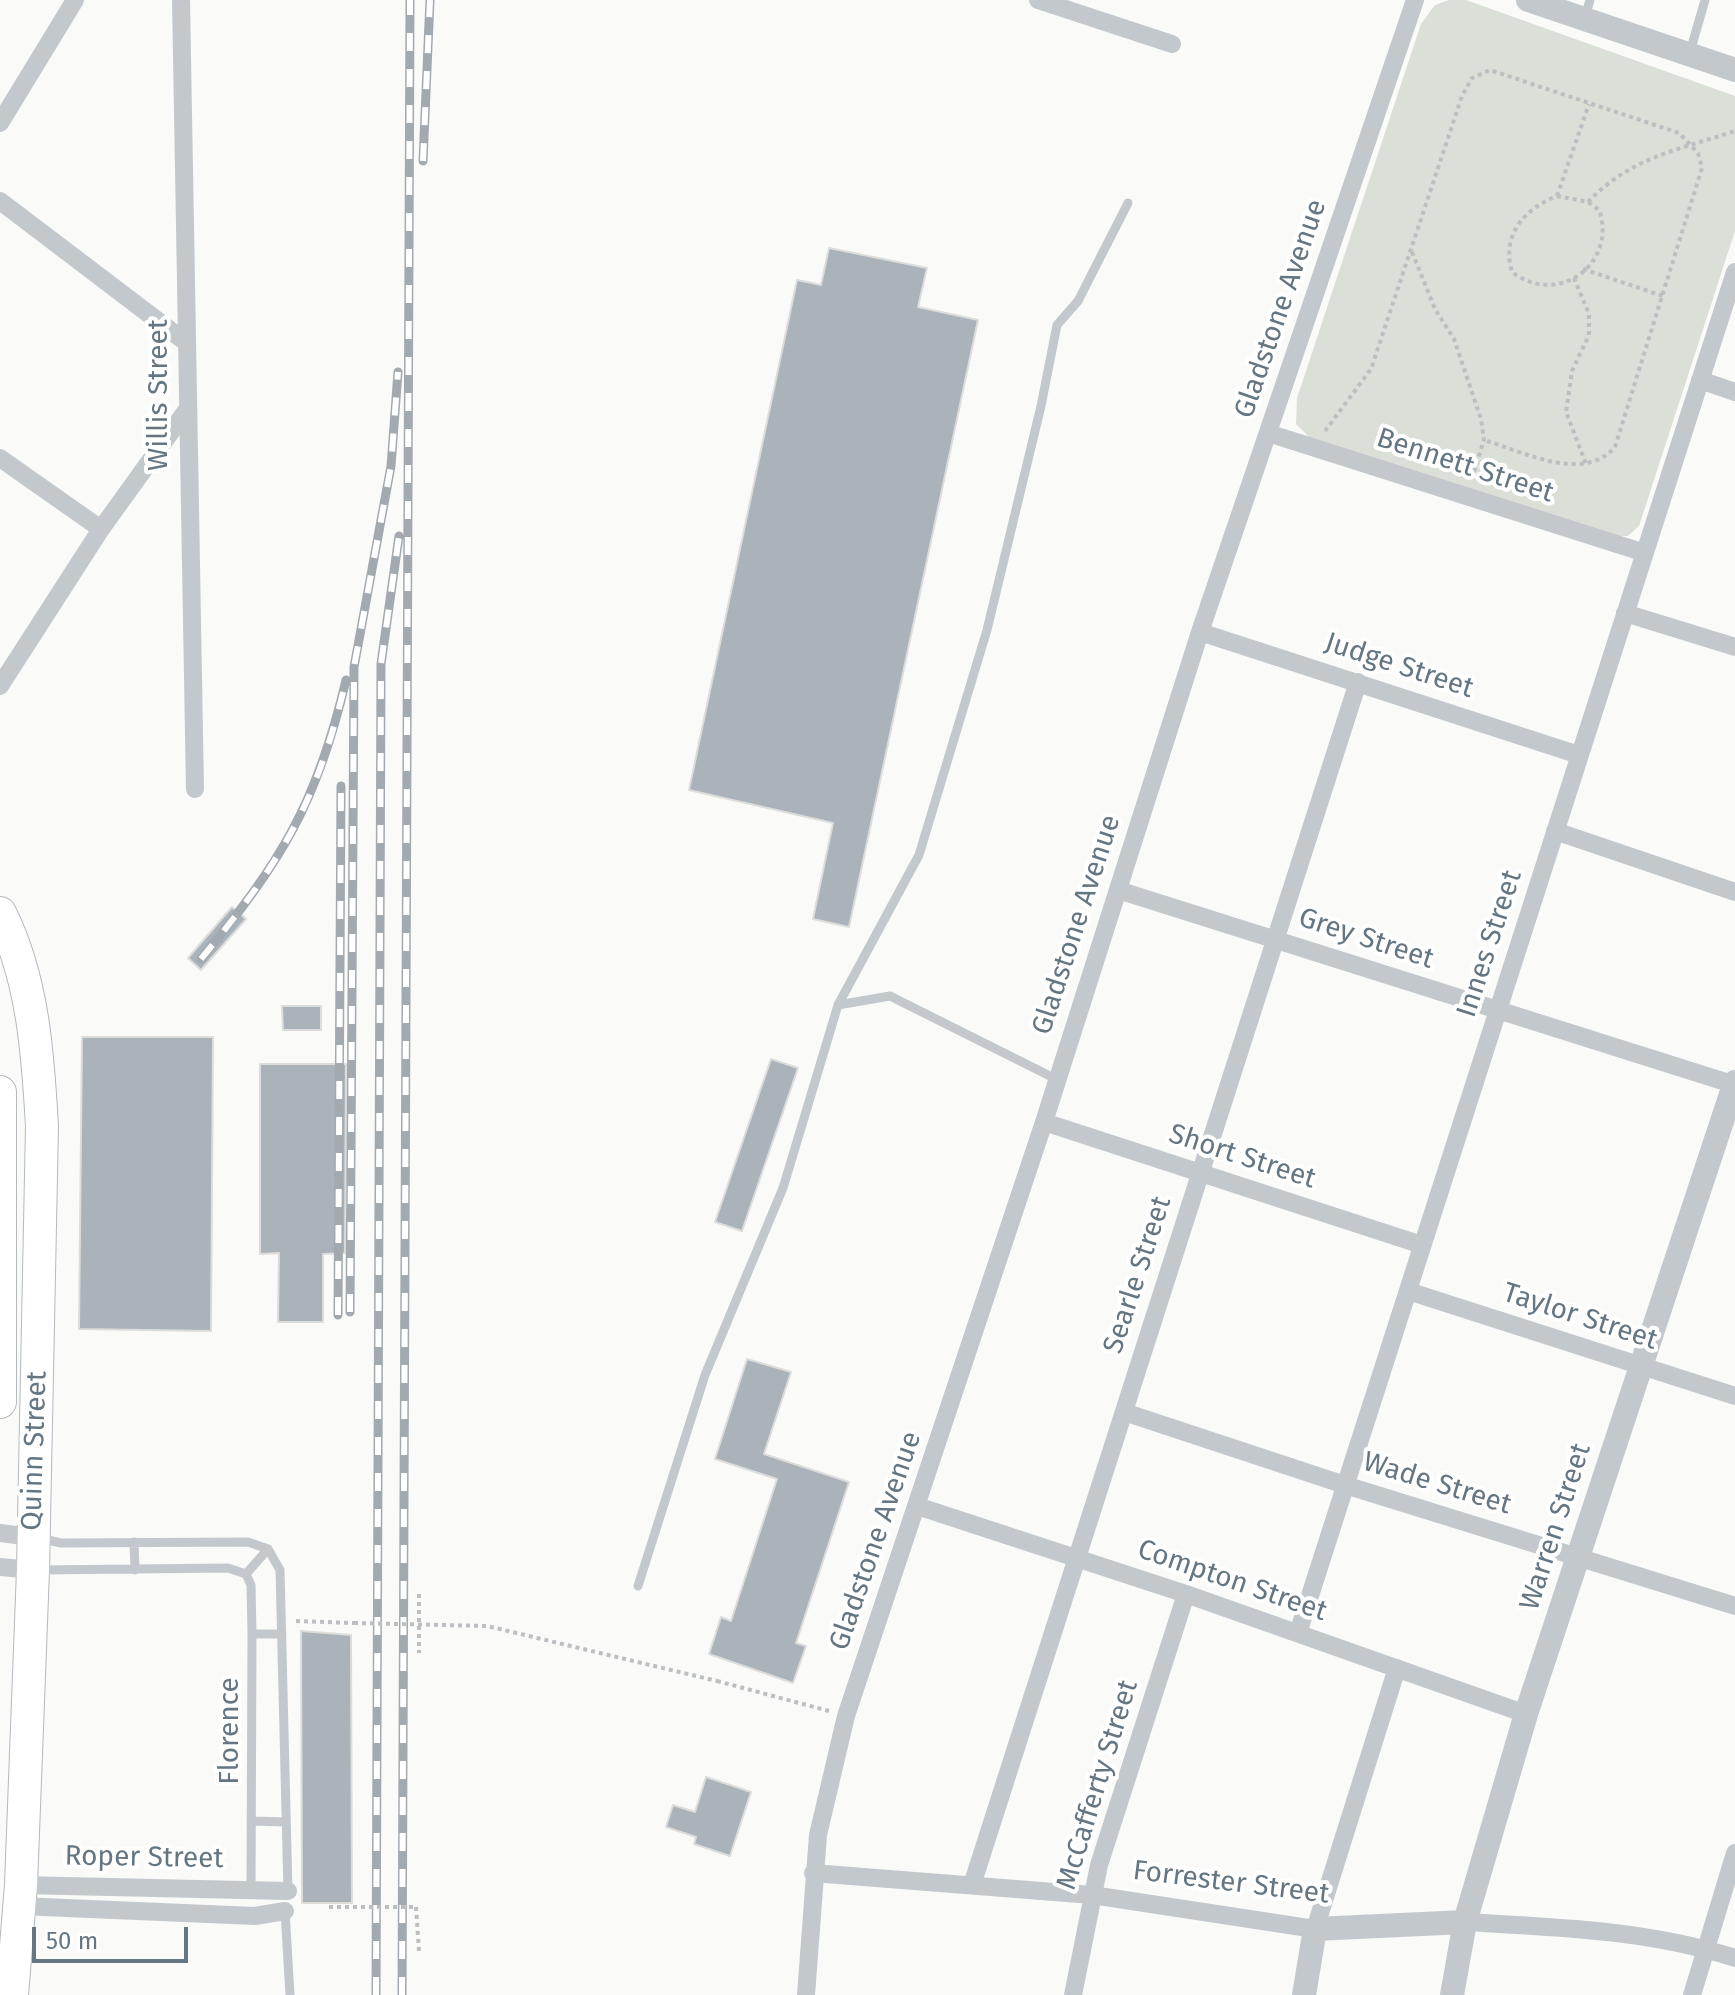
<!DOCTYPE html>
<html>
<head>
<meta charset="utf-8">
<style>
	body { margin:0 }
	#map { position:relative; width:1735px; height:1995px; overflow:hidden; background:#fafaf8; font-family:"Fira Sans",sans-serif }
	canvas { display:block }
	.scale { position:absolute; left:32px; top:1927px; width:156px; height:36px; box-sizing:border-box; border:4px solid #657683; border-top:0; padding-left:10px; font-size:24px; line-height:28px; white-space:nowrap; color:#657683; -webkit-text-stroke:6px #fff; paint-order:stroke }
</style>
</head>
<body>
<div id="map">
<canvas width="1735" height="1995"></canvas>
<div class="scale">50 m</div>
</div>
<script>
const ctx = document.querySelector('canvas').getContext('2d');
ctx.lineJoin = 'round';
function fillPath(path, color) {
  ctx.fillStyle = color;
  ctx.fill(path, 'evenodd');
}
function strokePath(path, color, width, dash) {
  ctx.strokeStyle = color;
  ctx.lineWidth = width;
  ctx.lineCap = dash ? 'butt' : 'round';
  ctx.setLineDash(dash || []);
  ctx.stroke(path);
}
function drawText(font, color, halo, rows, align = 'center') {
  ctx.font = font + ' "Fira Sans",sans-serif';
  ctx.lineWidth = 8;
  ctx.setLineDash([]);
  ctx.textBaseline = 'middle';
  ctx.strokeStyle = halo;
  ctx.fillStyle = color;
  for (const [text, x, y, turn = 0] of rows) {
    ctx.save();
    ctx.translate(x, y);
    ctx.rotate((+turn || 0) * Math.PI / 180);
    ctx.textAlign = isNaN(turn) ? turn : align;
    if (halo) ctx.strokeText(text, 0, 0);
    ctx.fillText(text, 0, 0);
    ctx.restore();
  }
}
const green = new Path2D(`
	M 1449,0 L 1466,0 L 1735,96 L 1735,231 L 1639,526 L 1628,536 L 1616,536 L 1310,438 L 1296,424 L 1297,398 L 1421,24 L 1435,5 Z`);
const building = new Path2D(`
	M 829,248 L 927,268 L 918,307 L 978,320 L 849,927 L 813,919 L 833,823 L 689,790 L 797,280 L 821,285 Z
	M 232,907 L 246,919 L 201,970 L 188,958 Z
	M 282,1006 L 321,1006 L 321,1030 L 283,1030 Z
	M 82,1037 L 213,1037 L 211,1331 L 79,1329 Z
	M 771,1059 L 798,1068 L 742,1231 L 715,1222 Z
	M 260,1064 L 346,1064 L 345,1253 L 323,1254 L 323,1322 L 278,1322 L 279,1253 L 260,1254 Z
	M 747,1359 L 791,1372 L 764,1454 L 849,1482 L 796,1643 L 806,1646 L 793,1683 L 709,1654 L 721,1617 L 731,1621 L 777,1479 L 715,1459 Z
	M 301,1631 L 351,1635 L 352,1903 L 302,1903 Z
	M 706,1777 L 751,1792 L 730,1856 L 694,1844 L 696,1837 L 666,1827 L 673,1805 L 695,1812 Z`);
const path = new Path2D(`
	M 1557,196 L 1588,202 L 1599,210 C 1618,262 1559,308 1512,272 C 1501,235 1524,209 1557,196 Z
	M 1557,196 L 1589,104
	M 1588,202 C 1631,157 1678,150 1735,131
	M 1412,252 L 1435,309 L 1454,339 L 1481,419 L 1484,440 L 1472,478
	M 1583,269 L 1663,296
	M 1574,278 L 1589,314 L 1589,335 L 1572,371 L 1566,412 L 1586,464
	M 1325,431 L 1371,369 L 1462,96 L 1472,78 L 1490,70 L 1679,133 L 1698,153 L 1702,168 L 1615,447 C 1583,484 1522,451 1484,440
	M 419,1594 L 419,1653
	M 296,1621 L 354,1623
	M 717,1681 L 829,1711
	M 416,1907 L 419,1951`);
const service = new Path2D(`
	M 1585,17 L 1590,0
	M 1690,52 L 1705,0
	M 838,1005 L 890,996 L 1056,1079
	M 39,1538 L 61,1543 L 248,1542 L 268,1549 L 280,1570 L 288,1892
	M 134,1542 L 135,1570
	M 39,1570 L 228,1568 L 246,1574
	M 246,1574 L 251,1585 L 252,1634 L 251,1889
	M 246,1574 L 268,1549
	M 638,1586 L 705,1375 L 783,1188 L 838,1005 L 919,855 L 987,630 L 1041,406 L 1057,325 L 1078,301 L 1128,203
	M 252,1634 L 282,1634
	M 252,1821 L 286,1822
	M 285,1911 L 290,1995`);
const minor = new Path2D(`
	M 181,0 L 195,789
	M 1038,0 L 1172,44
	M 0,123 L 75,0
	M 0,201 L 187,343
	M 1700,380 L 1735,392
	M 1268,433 L 1645,553
	M 0,458 L 101,529
	M 1625,613 L 1735,647
	M 1200,632 L 1579,755
	M 0,686 L 101,529 L 186,411
	M 1555,831 L 1735,892
	M 1118,890 L 1735,1085
	M 1044,1122 L 1422,1245
	M 1408,1291 L 1735,1396
	M 1124,1412 L 1345,1485 L 1735,1606
	M 917,1506 L 1186,1594 L 1526,1714
	M 0,1533 L 31,1537
	M 0,1567 L 33,1570
	M 1298,1633 L 1735,272
	M 813,1873 L 1092,1895 L 1315,1929 L 1397,1668
	M 21,1885 L 288,1891
	M 972,1885 L 1358,682
	M 19,1906 L 255,1916 L 285,1911
	M 1465,1922 C 1555,1927 1649,1930 1735,1958
	M 806,1995 L 818,1835 L 846,1716 L 1044,1122 L 1200,632 L 1415,0
	M 1073,1995 L 1099,1865 L 1186,1594
	M 1692,1995 L 1735,1853`);
const tertiary = new Path2D(`
	M 1528,0 L 1735,70
	M 1304,1995 L 1315,1929 L 1465,1922
	M 1452,1995 L 1465,1922 L 1526,1714 L 1735,1082`);
const trunk = new Path2D(`
	M 0,913 C 33,978 38,1055 42,1126 L 33,1570 L 21,1885 L 12,1995
	M 0,1092 L 0,1402`);
const rail = new Path2D(`
	M 423,161 L 430,0
	M 201,959 C 281,862 317,804 346,680
	M 350,1312 L 354,667 L 391,466 L 398,372
	M 338,1315 L 341,786
	M 376,1995 L 381,664 L 399,536
	M 402,1995 L 410,0`);
const pathBridge = new Path2D(`
	M 354,1623 L 487,1626 L 717,1681
	M 329,1907 L 416,1907`);
const streetNames = [
	["Gladstone Avenue",1281,309,-71],
	["Willis Street",159,395,-90],
	["Bennett Street",1465,466,18],
	["Judge Street",1399,666,18],
	["Gladstone Avenue",1077,925,-72],
	["Grey Street",1366,939,18],
	["Innes Street",1490,944,-72],
	["Short Street",1242,1157,18],
	["Searle Street",1138,1275,-72],
	["Taylor Street",1580,1317,18],
	["Quinn Street",35,1451,-88],
	["Wade Street",1437,1484,17],
	["Warren Street",1556,1527,-72],
	["Gladstone Avenue",876,1541,-71],
	["Compton Street",1232,1581,19],
	["Florence",230,1731,-90],
	["McCafferty Street",1098,1785,-73],
	["Roper Street",144,1858,1],
	["Forrester Street",1231,1883,7]
];
fillPath(green, '#dadfd7');
fillPath(building, '#aab3b9');
strokePath(building, '#dcdcda', 2);
strokePath(trunk, '#b4b9bd', 34);
strokePath(path, '#bbbfc2', 4, [4, 4]);
strokePath(service, '#c3c8cc', 9);
strokePath(minor, '#c3c8cc', 18);
strokePath(tertiary, '#c3c8cc', 24);
strokePath(trunk, '#fff', 32);
strokePath(rail, '#a2aab0', 9);
strokePath(rail, '#fff', 6, [18]);
strokePath(pathBridge, '#bbbfc2', 4, [4, 4]);
drawText('28px', '#657683', '#fff', streetNames);
</script>
</body>
</html>
